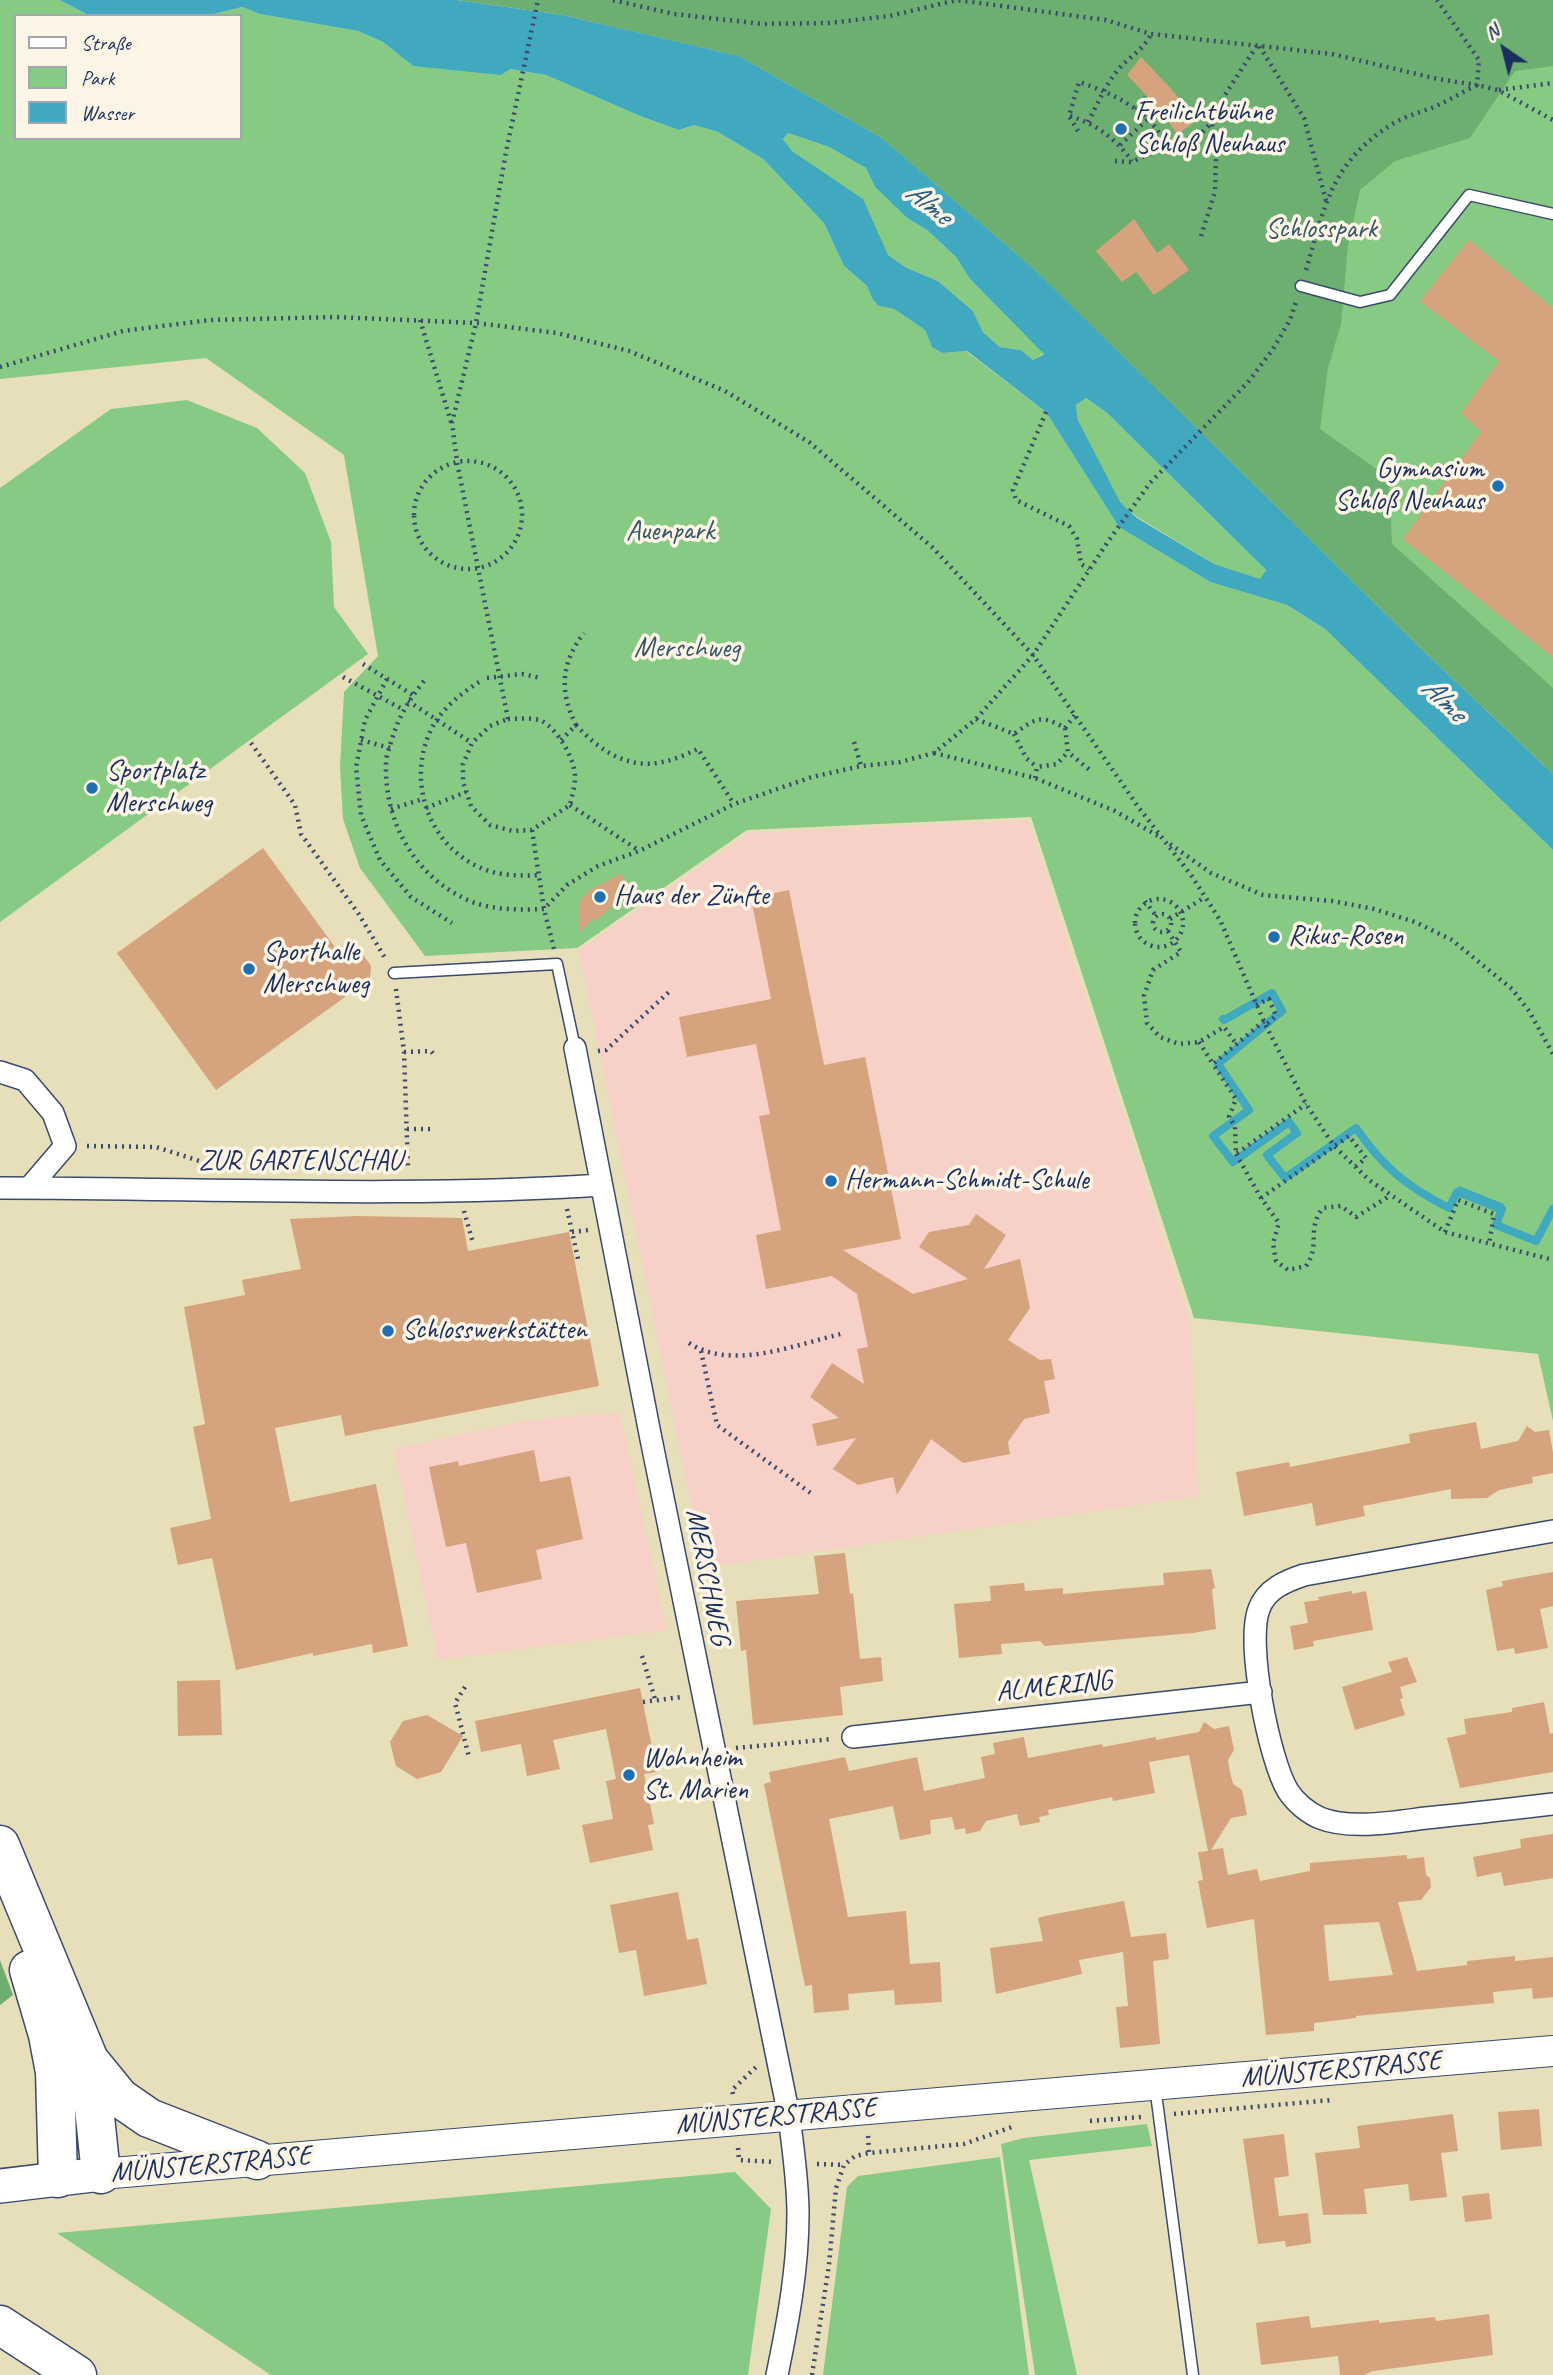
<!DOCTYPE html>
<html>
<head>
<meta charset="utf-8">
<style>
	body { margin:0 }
	#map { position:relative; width:1553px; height:2375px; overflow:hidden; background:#e7dfb9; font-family:Caveat,sans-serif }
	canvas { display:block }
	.legend { position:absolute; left:14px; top:14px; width:228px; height:126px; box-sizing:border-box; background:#fcf5e5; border:2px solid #a2a6af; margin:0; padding:9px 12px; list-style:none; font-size:21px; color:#1b2f5e }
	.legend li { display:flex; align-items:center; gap:14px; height:35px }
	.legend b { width:35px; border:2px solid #a2a6af }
	.north { position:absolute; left:1469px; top:14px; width:70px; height:70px; -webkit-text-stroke:5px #fcf5e5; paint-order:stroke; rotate:325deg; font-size:19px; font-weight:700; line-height:28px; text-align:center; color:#1b2f5e }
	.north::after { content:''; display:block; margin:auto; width:24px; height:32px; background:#1b2f5e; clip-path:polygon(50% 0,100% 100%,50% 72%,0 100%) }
</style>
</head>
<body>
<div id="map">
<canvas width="1553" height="2375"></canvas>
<ul class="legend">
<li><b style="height:9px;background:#fff"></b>Straße</li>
<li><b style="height:19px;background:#87ca83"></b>Park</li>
<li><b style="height:19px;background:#40a9c0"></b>Wasser</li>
</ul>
<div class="north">N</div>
</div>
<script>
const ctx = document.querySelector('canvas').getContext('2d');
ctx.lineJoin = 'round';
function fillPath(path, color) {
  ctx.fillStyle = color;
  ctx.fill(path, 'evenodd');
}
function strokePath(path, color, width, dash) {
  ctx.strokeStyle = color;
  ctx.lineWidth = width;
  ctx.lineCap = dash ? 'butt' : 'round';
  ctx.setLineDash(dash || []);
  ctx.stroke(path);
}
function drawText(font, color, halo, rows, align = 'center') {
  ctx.font = font + ' Caveat,sans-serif';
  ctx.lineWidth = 7;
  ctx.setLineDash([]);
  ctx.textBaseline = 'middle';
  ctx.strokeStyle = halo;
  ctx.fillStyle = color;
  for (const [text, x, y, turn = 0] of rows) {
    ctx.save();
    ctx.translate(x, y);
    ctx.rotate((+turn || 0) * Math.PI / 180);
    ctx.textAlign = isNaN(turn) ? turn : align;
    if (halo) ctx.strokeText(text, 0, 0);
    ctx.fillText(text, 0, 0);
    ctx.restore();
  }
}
const built = new Path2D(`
	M 1028,820 L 1190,1320 L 1199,1496 L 704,1568 L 579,950 L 749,833 Z
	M 620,1412 L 667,1630 L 438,1660 L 394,1449 L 524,1421 Z`);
const green = new Path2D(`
	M 0,0 L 60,0 L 90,16 L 16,16 L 16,138 L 240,138 L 240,16 L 206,16 L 242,7 L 260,14 L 358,31 L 383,42 L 413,66 L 510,69 L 546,75 L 640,116 L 679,130 L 694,125 L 718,132 L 763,159 L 824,223 L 844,266 L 867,286 L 873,300 L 879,306 L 894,309 L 925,330 L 932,347 L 942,353 L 966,351 L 1046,412 L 1119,527 L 1210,582 L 1287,605 L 1325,629 L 1553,850 L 1553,1421 L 1538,1354 L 1194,1318 L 1031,817 L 747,830 L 577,948 L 425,956 L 360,868 L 343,819 L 340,767 L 344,692 L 378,656 L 344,455 L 206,358 L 0,379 Z
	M 599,0 L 1553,0 L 1553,774 L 1181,415 L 1032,267 L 882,138 L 739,56 L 597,23 Z
	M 788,133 L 829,147 L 866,168 L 875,187 L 907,218 L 927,230 L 956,257 L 970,279 L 1044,353 L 1033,360 L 1021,350 L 1000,347 L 983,332 L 973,311 L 938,281 L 907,268 L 888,255 L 824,174 L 792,151 L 783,139 Z
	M 1086,398 L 1106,412 L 1266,570 L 1260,580 L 1214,564 L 1137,517 L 1119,502 L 1078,420 L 1076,405 Z
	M 187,400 L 257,428 L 305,473 L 331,542 L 334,607 L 368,654 L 0,922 L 0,488 L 111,409 Z
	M 1147,2124 L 1152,2146 L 1029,2160 L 1077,2375 L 1035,2375 L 1001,2144 L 1024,2138 Z
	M 1000,2157 L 1029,2375 L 823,2375 L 847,2187 L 858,2176 Z
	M 735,2172 L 771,2209 L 748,2375 L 271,2375 L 57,2233 Z`);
const forest = new Path2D(`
	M 457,0 L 1553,0 L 1553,66 L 1515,71 L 1470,138 L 1395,161 L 1360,190 L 1348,246 L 1341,324 L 1328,368 L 1320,429 L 1389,478 L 1392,544 L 1553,688 L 1553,774 L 1429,656 L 1032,267 L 882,138 L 739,56 L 563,15 Z
	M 0,1960 L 13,1995 L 0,2005 Z`);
const water = new Path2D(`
	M 60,0 L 457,0 L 563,15 L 739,56 L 882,138 L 1032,267 L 1429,656 L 1553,774 L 1553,850 L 1325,629 L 1287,605 L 1210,582 L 1119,527 L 1046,412 L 967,351 L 942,353 L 932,347 L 925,330 L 894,309 L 879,306 L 873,300 L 867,286 L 844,266 L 824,223 L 763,159 L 718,132 L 694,125 L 679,130 L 640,116 L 546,75 L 510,69 L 501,75 L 413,66 L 383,42 L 358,31 L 260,14 L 242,7 L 206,16 L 90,16 ZM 788,133 L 829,147 L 866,168 L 875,187 L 907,218 L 927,230 L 956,257 L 970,279 L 1044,354 L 1033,360 L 1021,350 L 1000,347 L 983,332 L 973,311 L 938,281 L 907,268 L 888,255 L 863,199 L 792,151 L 783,139 ZM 1086,398 L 1106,412 L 1266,570 L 1260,579 L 1214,564 L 1137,518 L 1120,502 L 1078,420 L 1076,405 Z
	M 1459,1186 L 1504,1204 L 1500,1213 L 1455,1195 Z`);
const stream = new Path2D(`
	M 1223,1019 L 1224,1020 L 1272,993 L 1282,1011 L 1218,1064 L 1249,1110 L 1213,1136 L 1233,1162 L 1289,1122 L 1297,1133 L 1267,1155 L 1285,1178 L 1356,1128 C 1383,1167 1407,1187 1449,1208 L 1457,1192 L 1465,1195
	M 1493,1206 L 1502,1209 L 1496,1225 L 1536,1241 L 1553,1209`);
const building = new Path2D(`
	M 1141,57 L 1175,93 L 1195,122 L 1177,134 L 1161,111 L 1127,75 Z
	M 1134,219 L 1157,253 L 1169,244 L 1189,270 L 1154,295 L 1136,272 L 1122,282 L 1096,251 Z
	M 1469,240 L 1553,308 L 1553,657 L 1403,539 L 1481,432 L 1461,413 L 1499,361 L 1420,301 Z
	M 263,848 L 337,950 L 352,939 L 371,966 L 370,979 L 216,1090 L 117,953 Z
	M 620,874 L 632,888 L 597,920 L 594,918 L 580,932 L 579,902 L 590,890 Z
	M 789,890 L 824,1065 L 865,1057 L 901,1239 L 843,1250 L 913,1294 L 968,1279 L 919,1247 L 929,1232 L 969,1225 L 976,1214 L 1006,1235 L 984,1269 L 1020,1259 L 1030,1308 L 1008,1340 L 1040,1360 L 1051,1359 L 1055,1379 L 1044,1381 L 1050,1413 L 1024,1419 L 1008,1442 L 1010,1454 L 963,1463 L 931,1439 L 897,1495 L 893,1477 L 858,1485 L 833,1469 L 856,1438 L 817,1446 L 812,1424 L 839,1418 L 810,1397 L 832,1363 L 864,1384 L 857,1349 L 868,1347 L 857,1294 L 832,1276 L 766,1289 L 756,1235 L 781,1230 L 759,1116 L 770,1114 L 756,1044 L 687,1057 L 679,1017 L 771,999 L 751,898 Z
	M 356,1216 L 462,1218 L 468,1251 L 569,1232 L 599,1386 L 345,1436 L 341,1415 L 275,1428 L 290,1502 L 376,1484 L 408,1646 L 373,1653 L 372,1644 L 313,1656 L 313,1653 L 236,1670 L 212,1558 L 178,1565 L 170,1528 L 211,1519 L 193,1427 L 205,1424 L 184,1307 L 245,1295 L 242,1280 L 301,1269 L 290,1219 Z
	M 1476,1422 L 1481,1449 L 1518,1441 L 1527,1426 L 1535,1432 L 1549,1430 L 1553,1453 L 1553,1473 L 1532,1477 L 1533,1483 L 1499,1490 L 1487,1498 L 1451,1499 L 1451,1489 L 1363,1506 L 1365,1516 L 1316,1526 L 1312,1503 L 1244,1516 L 1236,1472 L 1289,1462 L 1290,1467 L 1410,1443 L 1409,1434 Z
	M 534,1450 L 540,1482 L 570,1476 L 583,1539 L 536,1550 L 542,1579 L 477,1593 L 466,1543 L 446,1547 L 429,1467 L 458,1461 L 459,1466 Z
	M 845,1553 L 850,1594 L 853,1593 L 860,1659 L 881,1657 L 883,1681 L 840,1687 L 843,1715 L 753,1725 L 746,1650 L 741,1651 L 736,1601 L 819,1594 L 814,1556 Z
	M 1211,1569 L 1215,1588 L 1212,1589 L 1216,1629 L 1193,1633 L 1045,1646 L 1040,1641 L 1001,1644 L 1002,1654 L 959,1658 L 954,1604 L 991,1601 L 990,1586 L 1024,1583 L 1025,1591 L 1063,1588 L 1063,1594 L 1164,1585 L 1163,1573 Z
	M 1553,1572 L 1553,1606 L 1540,1609 L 1548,1648 L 1515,1654 L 1514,1648 L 1497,1651 L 1486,1590 L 1503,1586 L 1502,1581 Z
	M 1352,1591 L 1352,1594 L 1366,1591 L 1373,1630 L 1313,1641 L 1314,1646 L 1294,1650 L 1290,1626 L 1308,1623 L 1304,1602 L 1319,1600 L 1318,1597 Z
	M 1407,1657 L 1417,1682 L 1400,1687 L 1403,1698 L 1400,1699 L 1405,1715 L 1355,1730 L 1342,1687 L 1392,1672 L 1388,1662 Z
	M 220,1680 L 222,1735 L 178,1736 L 177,1681 Z
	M 640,1688 L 657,1772 L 644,1774 L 654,1824 L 648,1825 L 653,1850 L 590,1863 L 582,1825 L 613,1819 L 606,1781 L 616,1779 L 606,1729 L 553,1740 L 560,1769 L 527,1776 L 521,1744 L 481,1752 L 475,1721 Z
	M 1544,1702 L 1550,1734 L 1553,1733 L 1553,1772 L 1460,1788 L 1447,1738 L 1466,1734 L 1464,1719 L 1512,1712 L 1512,1708 Z
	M 427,1715 L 463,1736 L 441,1772 L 417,1779 L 396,1766 L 390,1742 L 403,1721 Z
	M 1204,1722 L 1214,1729 L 1229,1726 L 1234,1750 L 1228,1760 L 1230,1772 L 1233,1784 L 1242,1790 L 1247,1815 L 1231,1818 L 1211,1850 L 1223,1848 L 1228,1875 L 1257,1869 L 1260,1881 L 1310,1871 L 1310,1863 L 1407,1855 L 1407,1859 L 1424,1857 L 1426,1875 L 1430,1878 L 1431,1887 L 1421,1900 L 1398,1902 L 1417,1971 L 1467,1965 L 1467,1961 L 1515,1956 L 1515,1961 L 1553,1957 L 1553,1997 L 1533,1999 L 1532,1988 L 1493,1992 L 1494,2003 L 1356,2016 L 1356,2018 L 1314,2023 L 1314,2031 L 1266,2035 L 1254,1919 L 1207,1928 L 1198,1881 L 1203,1880 L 1198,1852 L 1208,1851 L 1189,1755 L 1149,1762 L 1155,1793 L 1113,1801 L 1112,1797 L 1048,1810 L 1049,1815 L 1039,1817 L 1040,1822 L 1020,1826 L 1017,1814 L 986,1821 L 980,1831 L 966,1834 L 965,1828 L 955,1830 L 952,1817 L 930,1820 L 931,1834 L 900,1840 L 893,1806 L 829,1819 L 848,1917 L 906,1911 L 910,1964 L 940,1962 L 942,2002 L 895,2005 L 894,1990 L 848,1994 L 849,2010 L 814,2013 L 812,1985 L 805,1986 L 764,1784 L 771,1782 L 769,1772 L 845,1757 L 849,1771 L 917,1757 L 924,1791 L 985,1778 L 981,1757 L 995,1754 L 993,1743 L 1024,1737 L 1028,1758 L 1102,1744 L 1103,1747 L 1156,1737 L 1156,1740 L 1199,1732 ZM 1379,1922 L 1393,1975 L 1329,1981 L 1324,1925 Z
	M 1553,1834 L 1553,1878 L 1504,1886 L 1501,1872 L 1477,1877 L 1473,1857 L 1521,1848 L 1520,1839 Z
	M 678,1892 L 687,1940 L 698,1938 L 707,1984 L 644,1996 L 636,1950 L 619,1953 L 610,1905 Z
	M 1124,1901 L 1131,1937 L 1166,1933 L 1169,1959 L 1153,1961 L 1160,2044 L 1120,2048 L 1116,2007 L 1128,2006 L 1123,1952 L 1079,1960 L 1082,1974 L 996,1994 L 990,1948 L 1043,1941 L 1038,1918 L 1045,1916 Z
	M 1539,2109 L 1542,2146 L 1501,2150 L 1498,2112 Z
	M 1453,2114 L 1458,2151 L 1441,2153 L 1447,2197 L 1410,2201 L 1408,2184 L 1364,2189 L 1367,2214 L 1323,2215 L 1315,2153 L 1360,2148 L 1357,2126 Z
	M 1284,2134 L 1289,2176 L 1274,2178 L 1279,2216 L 1308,2213 L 1311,2243 L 1286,2247 L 1285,2241 L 1258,2244 L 1243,2139 Z
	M 1489,2193 L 1492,2219 L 1465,2222 L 1462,2196 Z
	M 1489,2314 L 1493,2355 L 1373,2371 L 1364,2375 L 1340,2375 L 1338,2356 L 1261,2365 L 1256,2323 L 1309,2316 L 1311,2328 L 1379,2320 L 1379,2323 L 1435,2317 L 1436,2321 Z`);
const path = new Path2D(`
	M 613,0 L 674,14 L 763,24 L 828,23 L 890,16 L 957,0 L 1106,20 L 1151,34 L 1332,54 L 1438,79 L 1477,85 L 1479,60 L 1437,0
	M 1499,90 L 1553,83
	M 1136,110 L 1147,96
	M 1070,116 C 1096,124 1116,139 1132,161
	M 1088,122 C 1097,105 1105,86 1117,71 C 1128,57 1143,51 1151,34
	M 1078,131 L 1069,116 L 1079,82 C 1103,90 1128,101 1147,118 C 1155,126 1161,136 1167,145
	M 1120,145 L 1148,119
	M 1115,161 L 1132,162 L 1167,145 L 1188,147 L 1212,122
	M 1201,236 L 1215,192 L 1216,158 L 1212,122 L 1221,101 L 1258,44 L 1304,118 L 1326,201
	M 1306,270 C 1326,203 1331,162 1394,123 C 1406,116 1421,112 1434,107 C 1449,100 1463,92 1477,85 L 1498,90 L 1553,120
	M 420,320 L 451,422
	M 0,367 L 123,331 L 210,320 L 336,317 L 476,323 L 557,333 L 629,351 L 725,391 L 809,442 L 932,547 L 1033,655 L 1139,808 L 1191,875 L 1220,920 L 1265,1024 L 1306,1104 L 1334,1146 L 1369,1180 L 1445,1232 L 1553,1260
	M 1046,412 L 1013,490 L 1016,500 L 1069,526 L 1077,539 L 1081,564 L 1089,569
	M414 515a54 54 0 1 1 108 0a54 54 0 1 1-108 0Z
	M 363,664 L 413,695
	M 343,677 L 402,709
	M 487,678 L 522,674 L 541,678
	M 387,679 L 365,720 L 356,767 L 361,815 L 380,860 L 411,897 L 452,923
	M 424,681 C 408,701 398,718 391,742 C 389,749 386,756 386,763 C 384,824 417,881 475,903 C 496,910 522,910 544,909 L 567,885 L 598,866 L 639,851 L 734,804 L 812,777 L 861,766 L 900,762 L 934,753 L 976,719 L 1033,655 L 1107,543 L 1150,483 L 1249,381 L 1273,349 L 1290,320 L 1296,302
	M 479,682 C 460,694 439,711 430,732 C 407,782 429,846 481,868 C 499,876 520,876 540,875
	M 408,701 L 472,743
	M 508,719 L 457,462 L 452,423 L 476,323 L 506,152 L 538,0
	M 508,719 C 518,719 532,717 542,721 C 558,730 575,759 575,777 C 575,786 572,796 570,805 L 532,830 L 513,831 L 490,825 L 471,806 L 463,782 L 463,764 L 472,743 L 490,726 Z
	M 976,719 L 1014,734 C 1036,718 1040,714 1065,728 L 1068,752 L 1092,772
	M 576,725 C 598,749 627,770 662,762 C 674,760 687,754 698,749 L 734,804
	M 1065,728 L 1075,715
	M 1014,734 L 1026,758 L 1037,767
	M 361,740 L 390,748
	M 561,740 L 576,725 C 559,691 561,663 584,633
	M 854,742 L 861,766
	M 251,743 L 295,805 L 301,834 L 358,913 L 385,958
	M 934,753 L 1035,778 L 1115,811 L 1160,837
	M 1035,778 L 1037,767 L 1057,764 L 1068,752
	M 570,805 L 638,850
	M 426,808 L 466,792
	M 391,809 L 423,799
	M 532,830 L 544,909 L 554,949
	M 1170,844 L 1211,873 L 1263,895 L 1332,901 L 1374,909 L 1415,922 L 1452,940 L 1512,989 L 1529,1011 L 1553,1054
	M1135 923a24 24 0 1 1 48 0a24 24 0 1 1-48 0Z
	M 1145,901 L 1156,916
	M1153 923a9 9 0 1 1 18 0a9 9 0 1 1-18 0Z
	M 1170,919 L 1205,897
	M 1168,931 L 1181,952 L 1153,970 L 1144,996 L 1147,1023 L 1160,1037 L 1179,1044 L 1199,1042 L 1224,1027 L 1237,1045
	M 396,989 L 404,1052 L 408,1168
	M 1256,1005 L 1269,999 L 1276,1016 L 1266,1025
	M 1264,1021 L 1213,1064 L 1236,1099 L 1229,1117 L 1235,1126 L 1236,1154 L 1306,1104
	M 1199,1042 L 1213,1064
	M 598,1051 L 606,1050 L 670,991
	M 404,1052 L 431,1051 L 436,1057
	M 407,1129 L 435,1129
	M 87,1146 L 156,1147 L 212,1165
	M 1236,1154 L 1261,1198 L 1279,1223 L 1273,1243 L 1276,1261 L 1288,1270 L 1306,1266 C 1321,1245 1306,1229 1323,1208 L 1341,1206 L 1356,1217 L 1391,1195
	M 371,1166 L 395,1165 L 407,1145
	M 1261,1198 L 1349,1136 L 1366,1158 L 1355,1167
	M 567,1209 L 578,1259
	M 464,1211 L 473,1243
	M 572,1232 L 589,1230
	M 1445,1232 L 1458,1200 L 1494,1214 L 1489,1245
	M 689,1343 C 732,1371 794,1345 841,1334
	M 701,1351 L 717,1425 L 812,1494
	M 642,1656 L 655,1699
	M 465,1687 L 455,1703 L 469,1757
	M 643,1702 L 681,1697
	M 736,1748 L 832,1739
	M 733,2094 L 732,2090 L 756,2067
	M 1174,2114 L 1332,2100
	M 1090,2121 L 1141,2117
	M 868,2136 L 869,2153
	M 738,2148 L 739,2160 L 774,2162
	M 817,2164 L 844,2165
	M 812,2375 L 829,2265 L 836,2188 L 844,2165 L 855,2156 L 869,2153 L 964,2144 L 1012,2127`);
const service = new Path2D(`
	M 1301,286 L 1360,302 L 1390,295 L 1469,195 L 1553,214
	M 394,973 L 557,964 L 575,1048
	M 1155,2086 L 1193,2375`);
const minor = new Path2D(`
	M 575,1048 L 651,1439 L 789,2116 C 793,2149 798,2181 798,2214 C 798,2268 788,2322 777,2375
	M 0,1072 L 25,1080 L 53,1113 L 65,1146 L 29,1188
	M 0,1188 C 200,1188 401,1198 601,1185
	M 1553,1531 L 1304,1575 C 1286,1581 1266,1589 1259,1609 C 1246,1643 1269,1760 1288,1791 C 1295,1802 1308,1813 1320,1818 C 1350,1830 1394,1822 1426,1818 C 1468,1814 1511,1809 1553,1804
	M 853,1737 L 1261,1692`);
const secondary = new Path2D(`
	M 101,2174 L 1553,2051`);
const primary = new Path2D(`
	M 0,2186 L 101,2174`);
const motorway = new Path2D(`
	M 0,1845 L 89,2060 L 101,2174
	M 29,1970 L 48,2035 L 55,2072 L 58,2178
	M 89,2060 L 120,2098 L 149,2118 L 257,2160
	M 0,2325 L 77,2375`);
const markers = [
	[1121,129,7,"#1f6fb2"],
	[1498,486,7,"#1f6fb2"],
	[92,788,7,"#1f6fb2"],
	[600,897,7,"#1f6fb2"],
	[1274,937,7,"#1f6fb2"],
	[249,969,7,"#1f6fb2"],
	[831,1181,7,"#1f6fb2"],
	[388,1331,7,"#1f6fb2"],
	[629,1775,7,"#1f6fb2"]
];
const poiNames = [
	["Freilichtbühne",1135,113],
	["Schloß Neuhaus",1135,145],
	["Gymnasium",1484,470,"right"],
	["Schloß Neuhaus",1484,502,"right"],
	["Sportplatz",106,772],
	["Merschweg",106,804],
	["Haus der Zünfte",614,897],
	["Rikus-Rosen",1288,937],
	["Sporthalle",263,953],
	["Merschweg",263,985],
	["Hermann-Schmidt-Schule",845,1181],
	["Schlosswerkstätten",402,1331],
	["Wohnheim",643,1759],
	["St. Marien",643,1791]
];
const parkNames = [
	["Schlosspark",1321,230],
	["Auenpark",670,532],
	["Merschweg",687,649]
];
const streetNames = [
	["ZUR GARTENSCHAU",300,1162],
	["MERSCHWEG",707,1577,79],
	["ALMERING",1054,1687,-6],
	["MÜNSTERSTRASSE",1341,2070,-5],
	["MÜNSTERSTRASSE",776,2117,-5],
	["MÜNSTERSTRASSE",211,2165,-5]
];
const waterNames = [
	["Alme",928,204,39],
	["Alme",1443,700,44]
];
fillPath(built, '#f7d1c7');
fillPath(green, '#87ca83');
fillPath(forest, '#6dae71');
fillPath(water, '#40a9c0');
strokePath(stream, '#40a9c0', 8);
fillPath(building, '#d5a37d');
strokePath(service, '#3a496c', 13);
strokePath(minor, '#3a496c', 24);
strokePath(secondary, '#3a496c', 32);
strokePath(primary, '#3a496c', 36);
strokePath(motorway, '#3a496c', 41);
strokePath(path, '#3a496c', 4.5, [2, 5]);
strokePath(service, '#fff', 10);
strokePath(minor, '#fff', 21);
strokePath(secondary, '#fff', 30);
strokePath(primary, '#fff', 33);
strokePath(motorway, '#fff', 38);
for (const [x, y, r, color] of markers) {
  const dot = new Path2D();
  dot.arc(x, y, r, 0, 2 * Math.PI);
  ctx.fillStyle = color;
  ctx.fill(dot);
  strokePath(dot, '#fcf5e5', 2.5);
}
drawText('28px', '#1b2f5e', '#fcf5e5', poiNames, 'left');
drawText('28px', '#365667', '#fcf5e5', parkNames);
drawText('28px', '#1b2f5e', '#fcf5e5', streetNames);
drawText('italic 30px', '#285a80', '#fcf5e5', waterNames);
</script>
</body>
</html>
